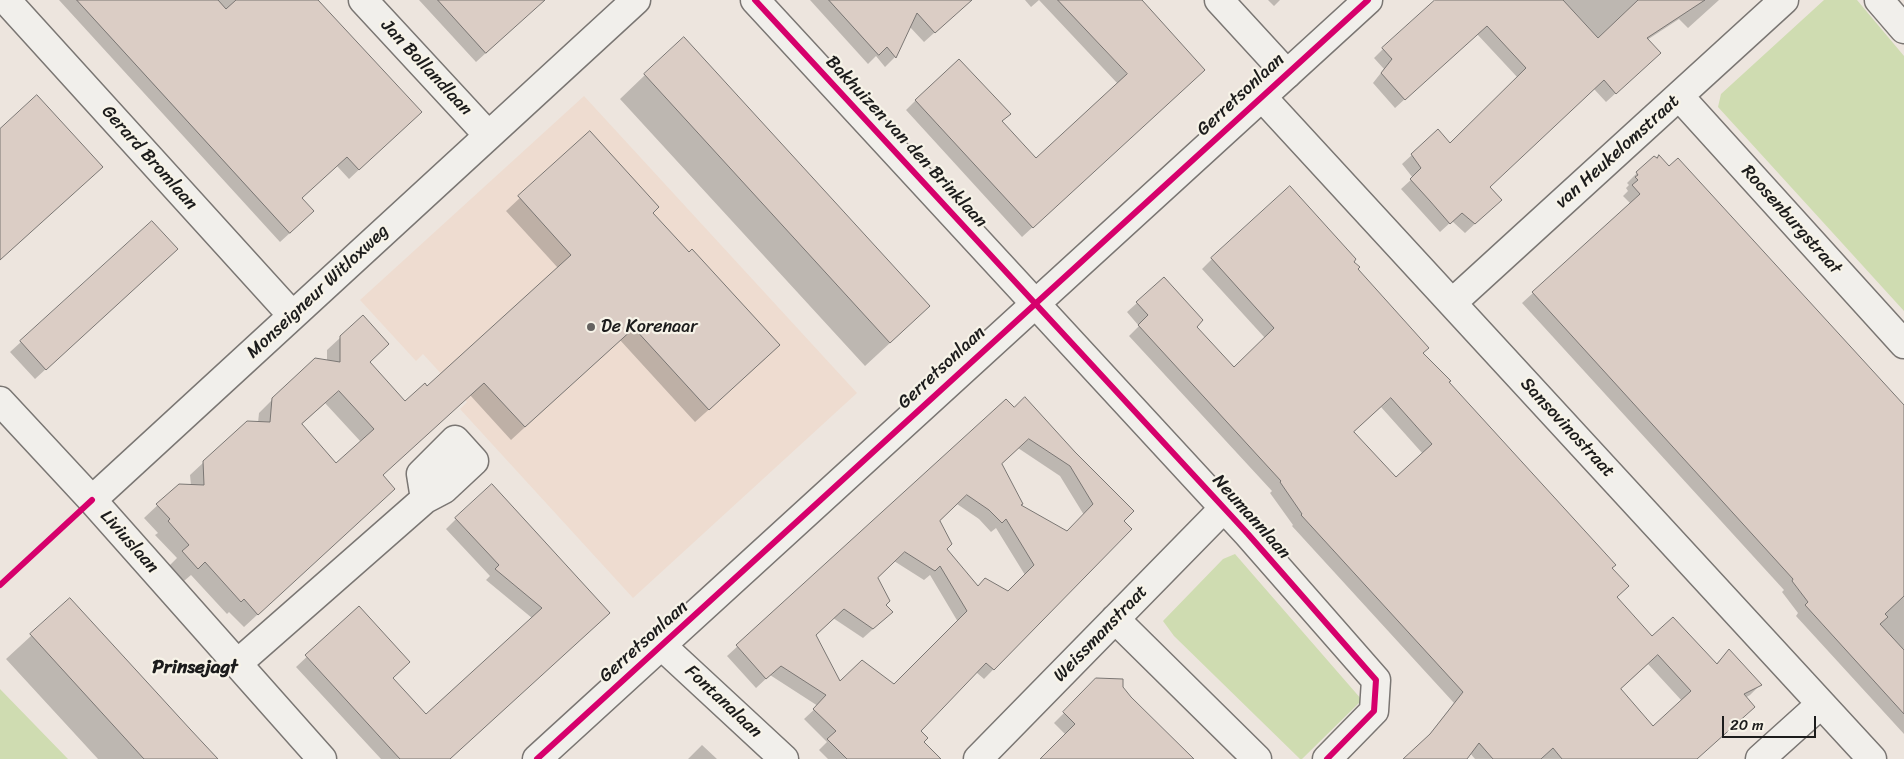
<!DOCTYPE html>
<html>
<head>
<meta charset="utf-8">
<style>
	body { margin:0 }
	#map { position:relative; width:1904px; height:759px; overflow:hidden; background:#ede5de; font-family:Sriracha,sans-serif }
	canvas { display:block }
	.scale { position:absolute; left:1722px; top:716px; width:94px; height:22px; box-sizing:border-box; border:2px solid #1c1c1c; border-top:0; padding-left:6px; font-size:15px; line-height:18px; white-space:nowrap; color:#1c1c1c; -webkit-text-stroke:4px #f7f3e8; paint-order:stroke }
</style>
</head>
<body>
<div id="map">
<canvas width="1904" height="759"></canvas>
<div class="scale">20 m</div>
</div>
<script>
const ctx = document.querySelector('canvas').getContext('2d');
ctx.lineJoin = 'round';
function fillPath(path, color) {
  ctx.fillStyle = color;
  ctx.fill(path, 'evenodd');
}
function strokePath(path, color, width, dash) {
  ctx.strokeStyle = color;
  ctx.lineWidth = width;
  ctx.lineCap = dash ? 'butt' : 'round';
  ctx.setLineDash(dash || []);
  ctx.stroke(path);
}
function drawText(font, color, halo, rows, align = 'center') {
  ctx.font = font + ' Sriracha,sans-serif';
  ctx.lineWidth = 4.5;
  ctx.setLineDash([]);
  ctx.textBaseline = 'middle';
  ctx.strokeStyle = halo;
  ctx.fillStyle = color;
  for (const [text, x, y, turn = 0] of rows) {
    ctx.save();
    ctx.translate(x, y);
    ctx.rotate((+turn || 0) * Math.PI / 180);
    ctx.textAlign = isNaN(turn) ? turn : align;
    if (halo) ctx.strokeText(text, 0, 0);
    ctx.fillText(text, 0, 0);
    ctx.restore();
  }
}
const built = new Path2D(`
	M 584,96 L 857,393 L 633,598 L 460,409 L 467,402 L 423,354 L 416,361 L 360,300 Z`);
const green = new Path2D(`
	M 1824,0 L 1857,0 L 1904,56 L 1904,311 L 1718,107 L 1721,94 Z
	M 1235,554 L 1362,700 L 1302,759 L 1300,759 L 1174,636 L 1163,621 L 1223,559 Z
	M 0,689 L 68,759 L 0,759 Z`);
const shadow = new Path2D(`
	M 59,0 L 317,0 L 410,122 L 349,179 L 337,166 L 301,198 L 303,221 L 280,242 Z
	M 419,0 L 544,0 L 476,62 Z
	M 810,0 L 971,0 L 924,42 L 909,26 L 895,57 L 885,67 L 876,56 L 868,64 Z
	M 1025,0 L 1039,0 L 1031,7 Z
	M 1039,0 L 1139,0 L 1194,79 L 1022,237 L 906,110 L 916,100 L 1010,114 L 1001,122 L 1036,160 L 1118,84 Z
	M 1268,0 L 1280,0 L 1274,6 Z
	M 1459,0 L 1719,0 L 1688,28 L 1679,19 L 1647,40 L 1650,62 L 1606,102 L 1594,89 L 1488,187 L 1491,209 L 1465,233 L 1452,221 L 1440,232 L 1401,189 L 1413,178 L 1402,164 L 1438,131 L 1450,144 L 1518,78 L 1477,34 L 1395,108 L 1373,83 L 1384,69 L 1374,58 L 1383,49 L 1427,9 Z
	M 645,75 L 904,330 L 865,366 L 620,99 Z
	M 589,133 L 765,359 L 695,422 L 620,340 L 511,440 L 470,395 L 382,475 L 380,502 L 244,627 L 229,612 L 227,614 L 191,575 L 184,581 L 170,565 L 177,558 L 155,535 L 158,533 L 144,518 L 179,485 L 191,485 L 190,475 L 204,462 L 258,423 L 259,413 L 273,399 L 327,362 L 327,350 L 341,337 L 368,362 L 405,402 L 427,388 L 558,268 L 506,211 ZM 325,403 L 361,442 L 336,465 L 301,425 Z
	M 1637,173 L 1904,407 L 1904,734 L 1796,616 L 1798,613 L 1782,592 L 1784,590 L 1522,303 L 1631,204 L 1623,196 L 1628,191 L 1626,188 L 1629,185 L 1627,183 Z
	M 152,222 L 166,259 L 35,379 L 10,352 Z
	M 1212,259 L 1352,262 L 1422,353 L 1611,569 L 1616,597 L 1652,638 L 1715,665 L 1729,651 L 1760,685 L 1750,695 L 1745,698 L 1697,759 L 1475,759 L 1470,753 L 1464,759 L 1405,759 L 1423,743 L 1454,703 L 1292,526 L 1293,525 L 1270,493 L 1272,491 L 1129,336 L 1139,326 L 1127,312 L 1137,303 L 1195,327 L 1234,368 L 1265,338 L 1202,269 ZM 1381,407 L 1423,454 L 1396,478 L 1352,433 ZM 1648,664 L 1682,701 L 1653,728 L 1619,690 Z
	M 1025,399 L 1122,521 L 1131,529 L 984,679 L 976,672 L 919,731 L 906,759 L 828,759 L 819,750 L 827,742 L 804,719 L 818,706 L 770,675 L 756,688 L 727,656 L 1006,401 L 1014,409 ZM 1018,448 L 1060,476 L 1084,515 L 1067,533 L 1019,506 L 1000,464 ZM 957,504 L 979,519 L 991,532 L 996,528 L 1025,575 L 1008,593 L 978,588 L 946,549 L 939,521 ZM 894,561 L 924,580 L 930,575 L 958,622 L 894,686 L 840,683 L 814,635 L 833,618 L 863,638 L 881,622 L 891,612 L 884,605 L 876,578 Z
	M 456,519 L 609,613 L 450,759 L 381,759 L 296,667 L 359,608 L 391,678 L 426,716 L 532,618 L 486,580 L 490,576 L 446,529 Z
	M 70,600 L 216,759 L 98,759 L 6,659 Z
	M 1097,680 L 1122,687 L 1130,698 L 1192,759 L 1043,759 L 1066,735 L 1054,723 Z
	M 702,745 L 717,759 L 688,759 Z`);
const building = new Path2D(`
	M 77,0 L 218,0 L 226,9 L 236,0 L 318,0 L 422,112 L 359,170 L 347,157 L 302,198 L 314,211 L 290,233 Z
	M 438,0 L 545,0 L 486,53 Z
	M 829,0 L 972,0 L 935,33 L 917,13 L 896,58 L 887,47 L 879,55 Z
	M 1058,0 L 1142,0 L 1205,70 L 1033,228 L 915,100 L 959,59 L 1011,114 L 1002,121 L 1036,158 L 1127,74 Z
	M 1435,0 L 1563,0 L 1598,38 L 1638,0 L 1705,0 L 1647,38 L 1661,53 L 1616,94 L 1604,80 L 1490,187 L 1502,200 L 1475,224 L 1462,213 L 1450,224 L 1430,201 L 1410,179 L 1421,168 L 1411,154 L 1438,129 L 1450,143 L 1526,68 L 1487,26 L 1405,100 L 1381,73 L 1392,59 L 1382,48 Z
	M 684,37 L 930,306 L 890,343 L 644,74 Z
	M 37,95 L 103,167 L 0,260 L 0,129 Z
	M 590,131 L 659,207 L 653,213 L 689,252 L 692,249 L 780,345 L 709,410 L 634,328 L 525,427 L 484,383 L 383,475 L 395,489 L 258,615 L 244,599 L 241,602 L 205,562 L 198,569 L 182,551 L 189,545 L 168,521 L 170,519 L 156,504 L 179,484 L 204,485 L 203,461 L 247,421 L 270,422 L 272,398 L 315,358 L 340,362 L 340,336 L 363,315 L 389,344 L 370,362 L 405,401 L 425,383 L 427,386 L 571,255 L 518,196 ZM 339,391 L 374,429 L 336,463 L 302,424 Z
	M 1659,155 L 1669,166 L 1678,158 L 1904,405 L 1904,596 L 1885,614 L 1888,617 L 1880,624 L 1904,650 L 1904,714 L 1805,605 L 1808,602 L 1792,581 L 1793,579 L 1532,292 L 1640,194 L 1632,185 L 1638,180 L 1635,177 L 1638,175 L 1636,172 L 1654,156 L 1657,158 Z
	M 1290,186 L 1356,259 L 1354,262 L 1360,267 L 1358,269 L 1429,348 L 1423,353 L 1451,381 L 1449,382 L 1616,565 L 1612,568 L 1629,586 L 1617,597 L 1652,636 L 1673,617 L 1717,664 L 1729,649 L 1762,685 L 1744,694 L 1755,707 L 1697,759 L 1562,759 L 1553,748 L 1541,759 L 1493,759 L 1479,743 L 1467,759 L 1403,759 L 1430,734 L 1463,692 L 1301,515 L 1302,514 L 1280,482 L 1281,481 L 1138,325 L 1148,315 L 1136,302 L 1164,277 L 1203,320 L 1197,327 L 1234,367 L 1274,328 L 1211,258 ZM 1391,398 L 1432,444 L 1396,477 L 1354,432 ZM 1658,655 L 1691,691 L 1653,726 L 1621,689 Z
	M 152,221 L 178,249 L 46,370 L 20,341 Z
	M 1025,397 L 1075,452 L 1134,511 L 1124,521 L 1132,529 L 994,670 L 986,663 L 921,731 L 928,738 L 924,742 L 941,759 L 847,759 L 827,739 L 836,731 L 813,709 L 826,695 L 781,666 L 766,679 L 736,645 L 1006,399 L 1014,407 ZM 1029,439 L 1070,466 L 1093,504 L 1067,531 L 1021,505 L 1023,504 L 1002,464 ZM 967,495 L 989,510 L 1002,523 L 1006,519 L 1034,565 L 1008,591 L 985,578 L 978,586 L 947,549 L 952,544 L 940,521 ZM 905,552 L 935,571 L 940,566 L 967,611 L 894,684 L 862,660 L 840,681 L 816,635 L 844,609 L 873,629 L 893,612 L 886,605 L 890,601 L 878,578 Z
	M 492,484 L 610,613 L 450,759 L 400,759 L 305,655 L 359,606 L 410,662 L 393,678 L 426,714 L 542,608 L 495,569 L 499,565 L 455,518 Z
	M 70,598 L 190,729 L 218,759 L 144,759 L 30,634 Z
	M 1096,678 L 1123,679 L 1123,687 L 1131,697 L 1194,759 L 1040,759 L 1075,724 L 1063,712 Z`);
const minor = new Path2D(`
	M 6,0 L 292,315
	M 363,0 L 488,135
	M 755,0 L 1248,534 L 1376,680 L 1374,711 L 1327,759
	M 1219,0 L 1287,74
	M 1879,0 L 1904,29
	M 1679,96 L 1904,344
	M 1262,97 L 1872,759
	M 1452,303 L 1784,0
	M 0,401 L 92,500 L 322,759
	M 92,500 L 636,0
	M 1115,619 L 1257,759
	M 662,646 L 784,759
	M 237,664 L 425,499 L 444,489 L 474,461 L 455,440 L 421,474 L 425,499
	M 978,759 L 1224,508
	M 1760,759 L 1821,704`);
const tertiary = new Path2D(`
	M 537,759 L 1368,0`);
const cycleway = new Path2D(`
	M 755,0 L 1248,534 L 1376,680 L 1374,711 L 1327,759
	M 0,585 L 92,500
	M 537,759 L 1368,0`);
const markers = [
	[591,327,5,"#656260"]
];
const streetNames = [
	["Jan Bollandlaan",426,68,47],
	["Gerretsonlaan",1241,95,-43],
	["Bakhuizen van den Brinklaan",906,142,47],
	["van Heukelomstraat",1618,152,-42],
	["Gerard Bromlaan",149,158,48],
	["Roosenburgstraat",1791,220,48],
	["Monseigneur Witloxweg",318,292,-43],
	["Gerretsonlaan",942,368,-43],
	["Sansovinostraat",1567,428,47],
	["Neumannlaan",1251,517,48],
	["Liviuslaan",129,542,48],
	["Weissmanstraat",1101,634,-46],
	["Gerretsonlaan",644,642,-42],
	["Fontanalaan",723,702,43]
];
const poiNames = [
	["De Korenaar",601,327]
];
const neighbourhoodNames = [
	["Prinsejagt",195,668]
];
fillPath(built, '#eedcd0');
fillPath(green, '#cfdcb1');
fillPath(shadow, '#0003');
fillPath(building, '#dbcdc5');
strokePath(building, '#7a7673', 1);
strokePath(minor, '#7a7673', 31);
strokePath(tertiary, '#7a7673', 31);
strokePath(minor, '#f1efeb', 28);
strokePath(tertiary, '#f1efeb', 28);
strokePath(cycleway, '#d6006c', 6);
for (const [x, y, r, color] of markers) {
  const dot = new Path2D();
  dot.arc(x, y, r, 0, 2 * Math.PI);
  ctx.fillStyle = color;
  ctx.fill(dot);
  strokePath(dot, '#f7f3e8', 2);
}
drawText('18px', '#1c1c1c', '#f7f3e8', streetNames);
drawText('18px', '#1c1c1c', '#f7f3e8', poiNames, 'left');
drawText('bold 19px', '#1c1c1c', '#f7f3e8', neighbourhoodNames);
</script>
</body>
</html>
